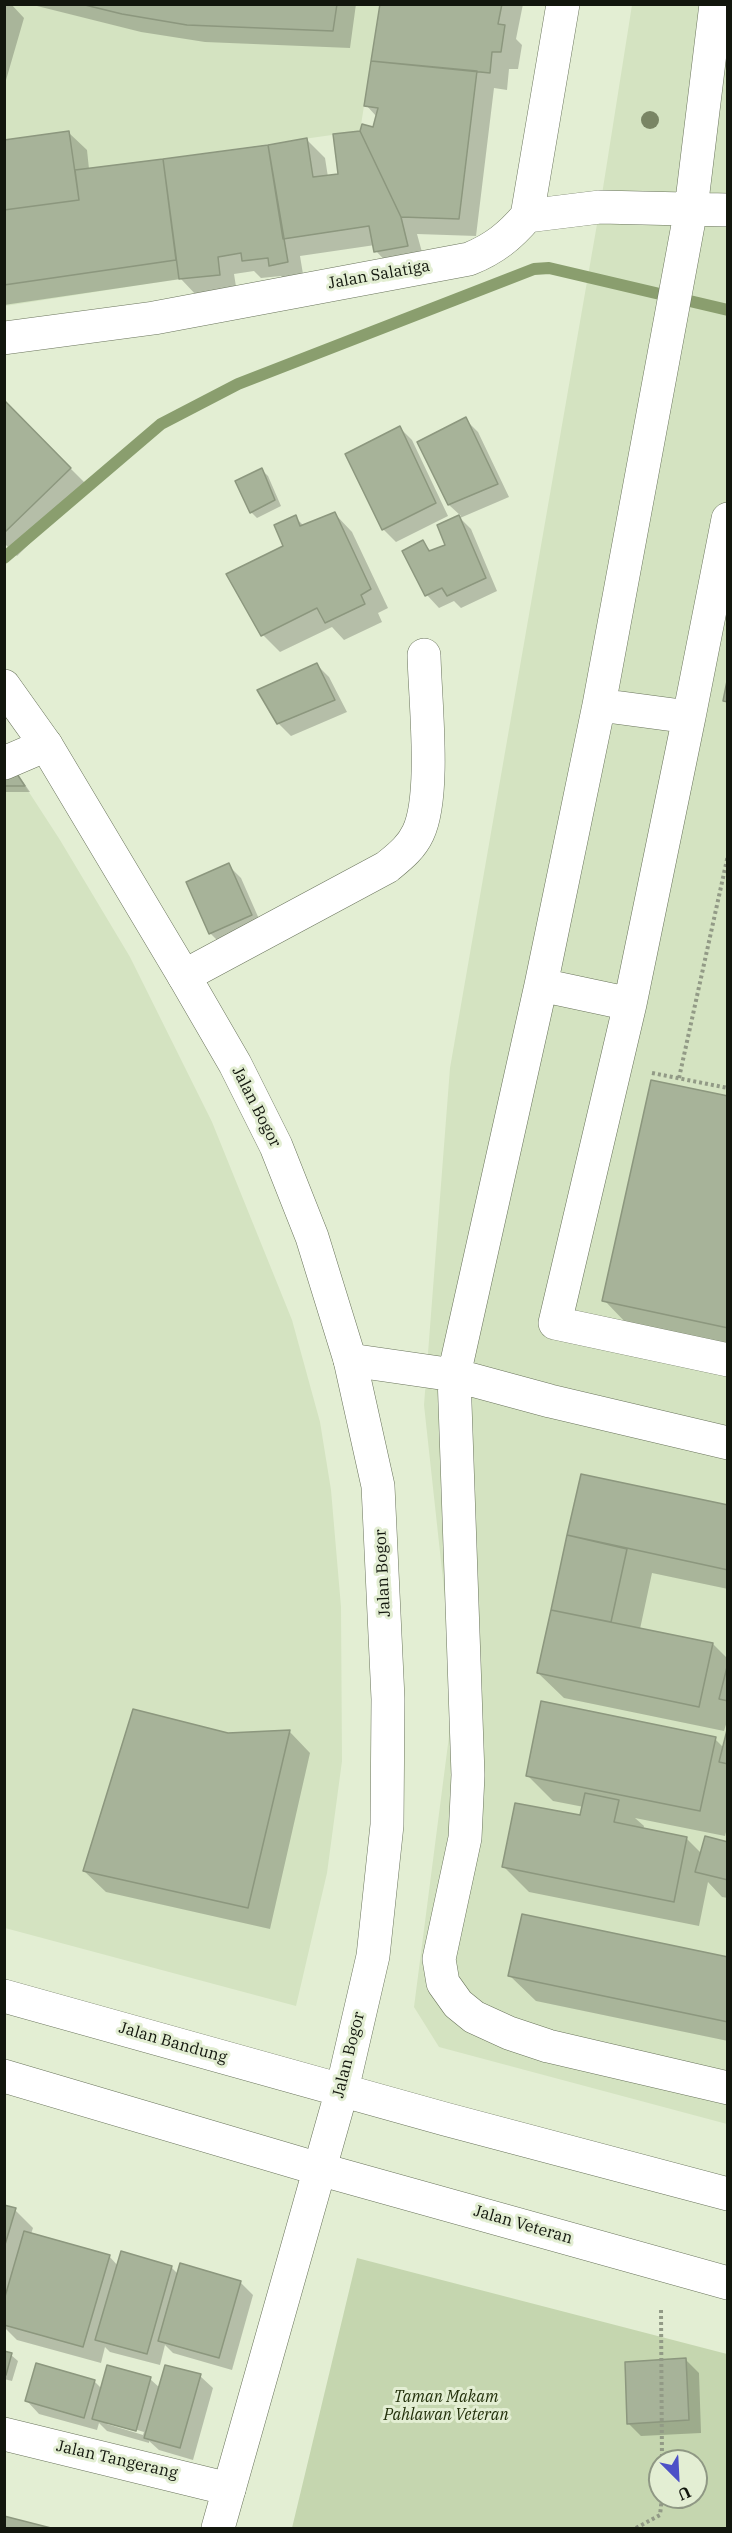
<!DOCTYPE html>
<html>
<head>
<meta charset="utf-8">
<style>
	body { margin:0 }
	#map { position:relative; width:732px; height:2533px; overflow:hidden; background:#e3eed3; font-family:"IBM Plex Serif",serif }
	canvas { display:block }
	.frame { position:absolute; inset:0; border:6px solid #12160d; pointer-events:none }
	.north { position:absolute; left:648px; top:2449px; width:60px; height:60px; box-sizing:border-box; background:#e3eed3; border:2px solid #8f9884; border-radius:50%; rotate:156deg; font-size:16px; font-weight:700; line-height:24px; text-align:center; color:#12160d }
	.north::after { content:''; display:block; margin:auto; width:21px; height:27px; background:#4d51c7; clip-path:polygon(50% 0,100% 100%,50% 72%,0 100%) }
</style>
</head>
<body>
<div id="map">
<canvas width="732" height="2533"></canvas>
<div class="frame"></div>
<div class="north">U</div>
</div>
<script>
const ctx = document.querySelector('canvas').getContext('2d');
ctx.lineJoin = 'round';
function fillPath(path, color) {
  ctx.fillStyle = color;
  ctx.fill(path, 'evenodd');
}
function strokePath(path, color, width, dash) {
  ctx.strokeStyle = color;
  ctx.lineWidth = width;
  ctx.lineCap = dash ? 'butt' : 'round';
  ctx.setLineDash(dash || []);
  ctx.stroke(path);
}
function drawText(font, color, halo, rows, align = 'center') {
  ctx.font = font + ' "IBM Plex Serif",serif';
  ctx.lineWidth = 6;
  ctx.setLineDash([]);
  ctx.textBaseline = 'middle';
  ctx.strokeStyle = halo;
  ctx.fillStyle = color;
  for (const [text, x, y, turn = 0] of rows) {
    ctx.save();
    ctx.translate(x, y);
    ctx.rotate((+turn || 0) * Math.PI / 180);
    ctx.textAlign = isNaN(turn) ? turn : align;
    if (halo) ctx.strokeText(text, 0, 0);
    ctx.fillText(text, 0, 0);
    ctx.restore();
  }
}
const built = new Path2D(`
	M 5,5 L 380,5 L 360,131 L 163,159 L 179,279 L 5,306 Z
	M 632,5 L 727,5 L 727,2124 L 439,2047 L 414,2007 L 455,1690 L 424,1405 L 450,1068 L 600,207 Z
	M 4,786 L 25,786 L 60,840 L 130,957 L 212,1122 L 292,1320 L 320,1422 L 331,1490 L 341,1607 L 342,1761 L 327,1873 L 296,2006 L 5,1928 Z`);
const green = new Path2D(`
	M 357,2258 L 727,2354 L 727,2528 L 292,2528 ZM 660,2461 L 696,2461 L 696,2497 L 660,2497 Z`);
const shadow = new Path2D(`
	M 4,4 L 11,4 L 24,18 L 4,87 Z
	M 29,4 L 356,4 L 350,48 L 205,42 L 141,32 Z
	M 382,4 L 523,4 L 516,39 L 522,45 L 518,69 L 509,69 L 507,90 L 494,88 L 476,236 L 417,234 L 425,263 L 393,269 L 376,251 L 375,245 L 300,256 L 304,280 L 288,283 L 281,276 L 261,278 L 254,271 L 234,274 L 237,293 L 198,297 L 181,279 L 4,305 L 4,141 L 69,133 L 87,150 L 89,169 L 307,140 L 325,158 L 328,177 L 340,176 L 374,129 L 377,117 L 366,105 Z
	M 4,402 L 88,486 L 17,556 L 4,543 Z
	M 465,419 L 478,432 L 509,497 L 460,518 L 471,529 L 497,591 L 461,608 L 454,601 L 439,608 L 427,595 L 422,542 L 432,552 L 447,545 L 439,526 L 461,516 L 449,505 L 419,442 Z
	M 400,428 L 412,440 L 448,516 L 396,542 L 383,529 Z
	M 262,470 L 268,476 L 281,506 L 257,518 L 251,512 Z
	M 335,514 L 352,532 L 388,608 L 378,613 L 382,622 L 344,640 L 332,627 L 280,652 L 263,635 L 295,517 L 304,526 Z
	M 317,665 L 329,677 L 347,712 L 291,736 L 278,723 Z
	M 4,769 L 17,773 L 30,792 L 4,792 Z
	M 228,865 L 241,878 L 263,928 L 223,946 L 210,933 L 188,883 Z
	M 728,1098 L 728,1347 L 629,1326 L 604,1300 Z
	M 582,1475 L 728,1507 L 728,1589 L 652,1573 L 640,1629 L 713,1644 L 728,1659 L 728,1718 L 724,1731 L 564,1698 L 538,1673 Z
	M 289,1731 L 310,1753 L 270,1929 L 106,1892 L 84,1871 L 228,1735 Z
	M 728,1733 L 728,1824 L 725,1836 L 635,1818 L 644,1826 L 643,1830 L 686,1838 L 702,1854 L 728,1843 L 728,1898 L 722,1897 L 708,1882 L 699,1926 L 529,1892 L 504,1867 L 581,1817 L 584,1807 L 553,1801 L 527,1775 L 715,1739 L 724,1748 Z
	M 728,1958 L 728,2041 L 536,2001 L 510,1976 Z
	M 4,2207 L 15,2210 L 33,2228 L 31,2234 L 109,2256 L 118,2266 L 171,2267 L 178,2274 L 240,2282 L 253,2295 L 232,2370 L 173,2353 L 165,2345 L 160,2365 L 110,2352 L 105,2347 L 101,2363 L 17,2340 L 4,2327 Z
	M 4,2353 L 11,2355 L 18,2361 L 12,2381 L 4,2379 Z
	M 686,2360 L 699,2373 L 701,2433 L 641,2436 L 628,2423 Z
	M 200,2376 L 213,2388 L 193,2460 L 159,2450 L 149,2441 L 149,2443 L 107,2431 L 99,2423 L 97,2430 L 39,2414 L 27,2401 L 94,2381 L 102,2389 L 150,2379 L 160,2388 ZM 107,2421 L 144,2432 L 143,2435 L 107,2424 Z
	M 4,2517 L 46,2528 L 4,2528 Z`);
const stream = new Path2D(`
	M 4,558 L 161,424 L 238,384 L 534,269 L 549,268 L 728,310`);
const building = new Path2D(`
	M 81,4 L 337,4 L 333,31 L 187,25 L 122,14 Z
	M 380,4 L 502,4 L 498,24 L 505,25 L 501,52 L 492,52 L 490,73 L 371,61 Z
	M 371,61 L 477,71 L 459,219 L 401,217 L 360,131 L 362,124 L 373,127 L 378,108 L 364,106 Z
	M 69,131 L 79,200 L 4,210 L 4,140 Z
	M 360,131 L 401,217 L 408,246 L 374,252 L 369,226 L 283,239 L 268,145 L 307,138 L 313,177 L 338,174 L 333,134 Z
	M 268,145 L 288,262 L 269,266 L 268,258 L 242,261 L 241,253 L 218,257 L 220,275 L 179,279 L 163,159 Z
	M 163,159 L 176,260 L 4,285 L 4,210 L 79,200 L 75,170 Z
	M 4,400 L 71,468 L 4,533 Z
	M 466,417 L 498,484 L 448,505 L 417,442 Z
	M 400,426 L 436,503 L 382,530 L 345,454 Z
	M 262,468 L 275,500 L 250,513 L 235,481 Z
	M 335,512 L 371,589 L 361,595 L 365,604 L 325,623 L 317,608 L 261,636 L 226,574 L 283,546 L 274,525 L 296,515 L 300,526 Z
	M 459,515 L 486,578 L 447,596 L 442,588 L 425,596 L 402,551 L 423,540 L 429,551 L 445,545 L 437,525 Z
	M 317,663 L 335,700 L 277,724 L 257,690 Z
	M 728,676 L 728,702 L 723,701 Z
	M 11,765 L 25,786 L 4,786 L 4,768 Z
	M 229,863 L 252,915 L 209,934 L 186,882 Z
	M 651,1080 L 728,1096 L 728,1328 L 602,1301 Z
	M 581,1474 L 728,1505 L 728,1570 L 567,1535 Z
	M 567,1535 L 627,1549 L 611,1622 L 551,1610 Z
	M 551,1610 L 713,1643 L 699,1707 L 537,1673 Z
	M 728,1663 L 728,1701 L 719,1699 Z
	M 541,1701 L 716,1737 L 700,1811 L 526,1776 Z
	M 133,1709 L 228,1733 L 290,1730 L 248,1908 L 83,1871 Z
	M 728,1726 L 728,1764 L 719,1762 Z
	M 585,1793 L 619,1800 L 614,1822 L 687,1837 L 674,1902 L 502,1867 L 515,1803 L 580,1815 Z
	M 705,1836 L 728,1842 L 728,1880 L 695,1872 Z
	M 522,1914 L 728,1957 L 728,2022 L 508,1976 Z
	M 4,2205 L 16,2208 L 4,2248 Z
	M 24,2231 L 110,2255 L 83,2347 L 4,2325 L 4,2300 Z
	M 121,2251 L 172,2266 L 147,2354 L 95,2340 Z
	M 180,2263 L 241,2281 L 219,2358 L 158,2341 Z
	M 4,2351 L 12,2353 L 6,2375 L 4,2375 Z
	M 686,2358 L 689,2420 L 627,2424 L 625,2362 Z
	M 36,2363 L 95,2380 L 84,2418 L 25,2401 Z
	M 107,2365 L 151,2377 L 136,2431 L 92,2419 Z
	M 165,2365 L 201,2374 L 180,2448 L 144,2438 Z
	M 4,2516 L 51,2528 L 4,2528 Z`);
const path = new Path2D(`
	M 652,1073 L 728,1088
	M 679,1078 L 728,855
	M 661,2310 L 662,2461
	M 636,2528 L 660,2515 L 662,2497`);
const minor = new Path2D(`
	M 716,4 L 691,209 L 599,705 L 541,985 L 454,1375 L 468,1775 L 465,1838 L 439,1959 L 443,1983 L 458,2004 L 474,2017 L 509,2033 L 548,2046 L 728,2088
	M 527,216 L 600,207 L 728,210
	M 4,338 L 154,318 L 469,259 C 494,249 510,236 527,216 L 563,4
	M 599,705 L 689,717 L 728,519
	M 4,763 L 46,745
	M 184,976 L 387,867 C 399,857 411,848 418,833 C 436,796 425,700 424,655
	M 541,985 L 630,1004 L 689,717
	M 630,1004 L 555,1323 L 728,1360
	M 350,1360 L 454,1375 L 550,1401 L 728,1443
	M 4,2434 L 229,2489`);
const major = new Path2D(`
	M 4,686 L 46,745 L 184,976 L 235,1064 L 276,1146 L 312,1237 L 350,1360 L 378,1486 L 388,1699 L 387,1825 L 373,1956 L 342,2090 L 218,2528
	M 4,1996 L 445,2119 L 728,2194
	M 4,2076 L 319,2169 L 728,2283`);
const trees = [
	[650,120]
];
const streetNames = [
	["Jalan Salatiga",379,275,-10],
	["Jalan Bogor",256,1107,63],
	["Jalan Bogor",383,1573,-93],
	["Jalan Bandung",173,2043,16],
	["Jalan Bogor",349,2055,-76],
	["Jalan Veteran",523,2225,16],
	["Jalan Tangerang",117,2460,13]
];
const parkNames = [
	["Taman Makam",446,2397],
	["Pahlawan Veteran",446,2415]
];
fillPath(built, '#d4e3c1');
fillPath(green, '#c5d6af');
fillPath(shadow, '#0003');
strokePath(stream, '#8a9e6e', 12);
fillPath(building, '#a7b399');
strokePath(building, '#8c977e', 1.5);
strokePath(minor, '#6a745c', 34);
strokePath(major, '#6a745c', 34);
strokePath(path, '#929a86', 4, [3, 3]);
strokePath(minor, '#fff', 33);
strokePath(major, '#fff', 33);
ctx.fillStyle = '#798564';
for (const [x, y] of trees) {
  ctx.beginPath();
  ctx.arc(x, y, 9, 0, 2 * Math.PI);
  ctx.fill();
}
drawText('16px', '#12160d', '#e3eed3', streetNames);
drawText('italic 16px', '#222f0a', '#e3eed3', parkNames);
</script>
</body>
</html>
